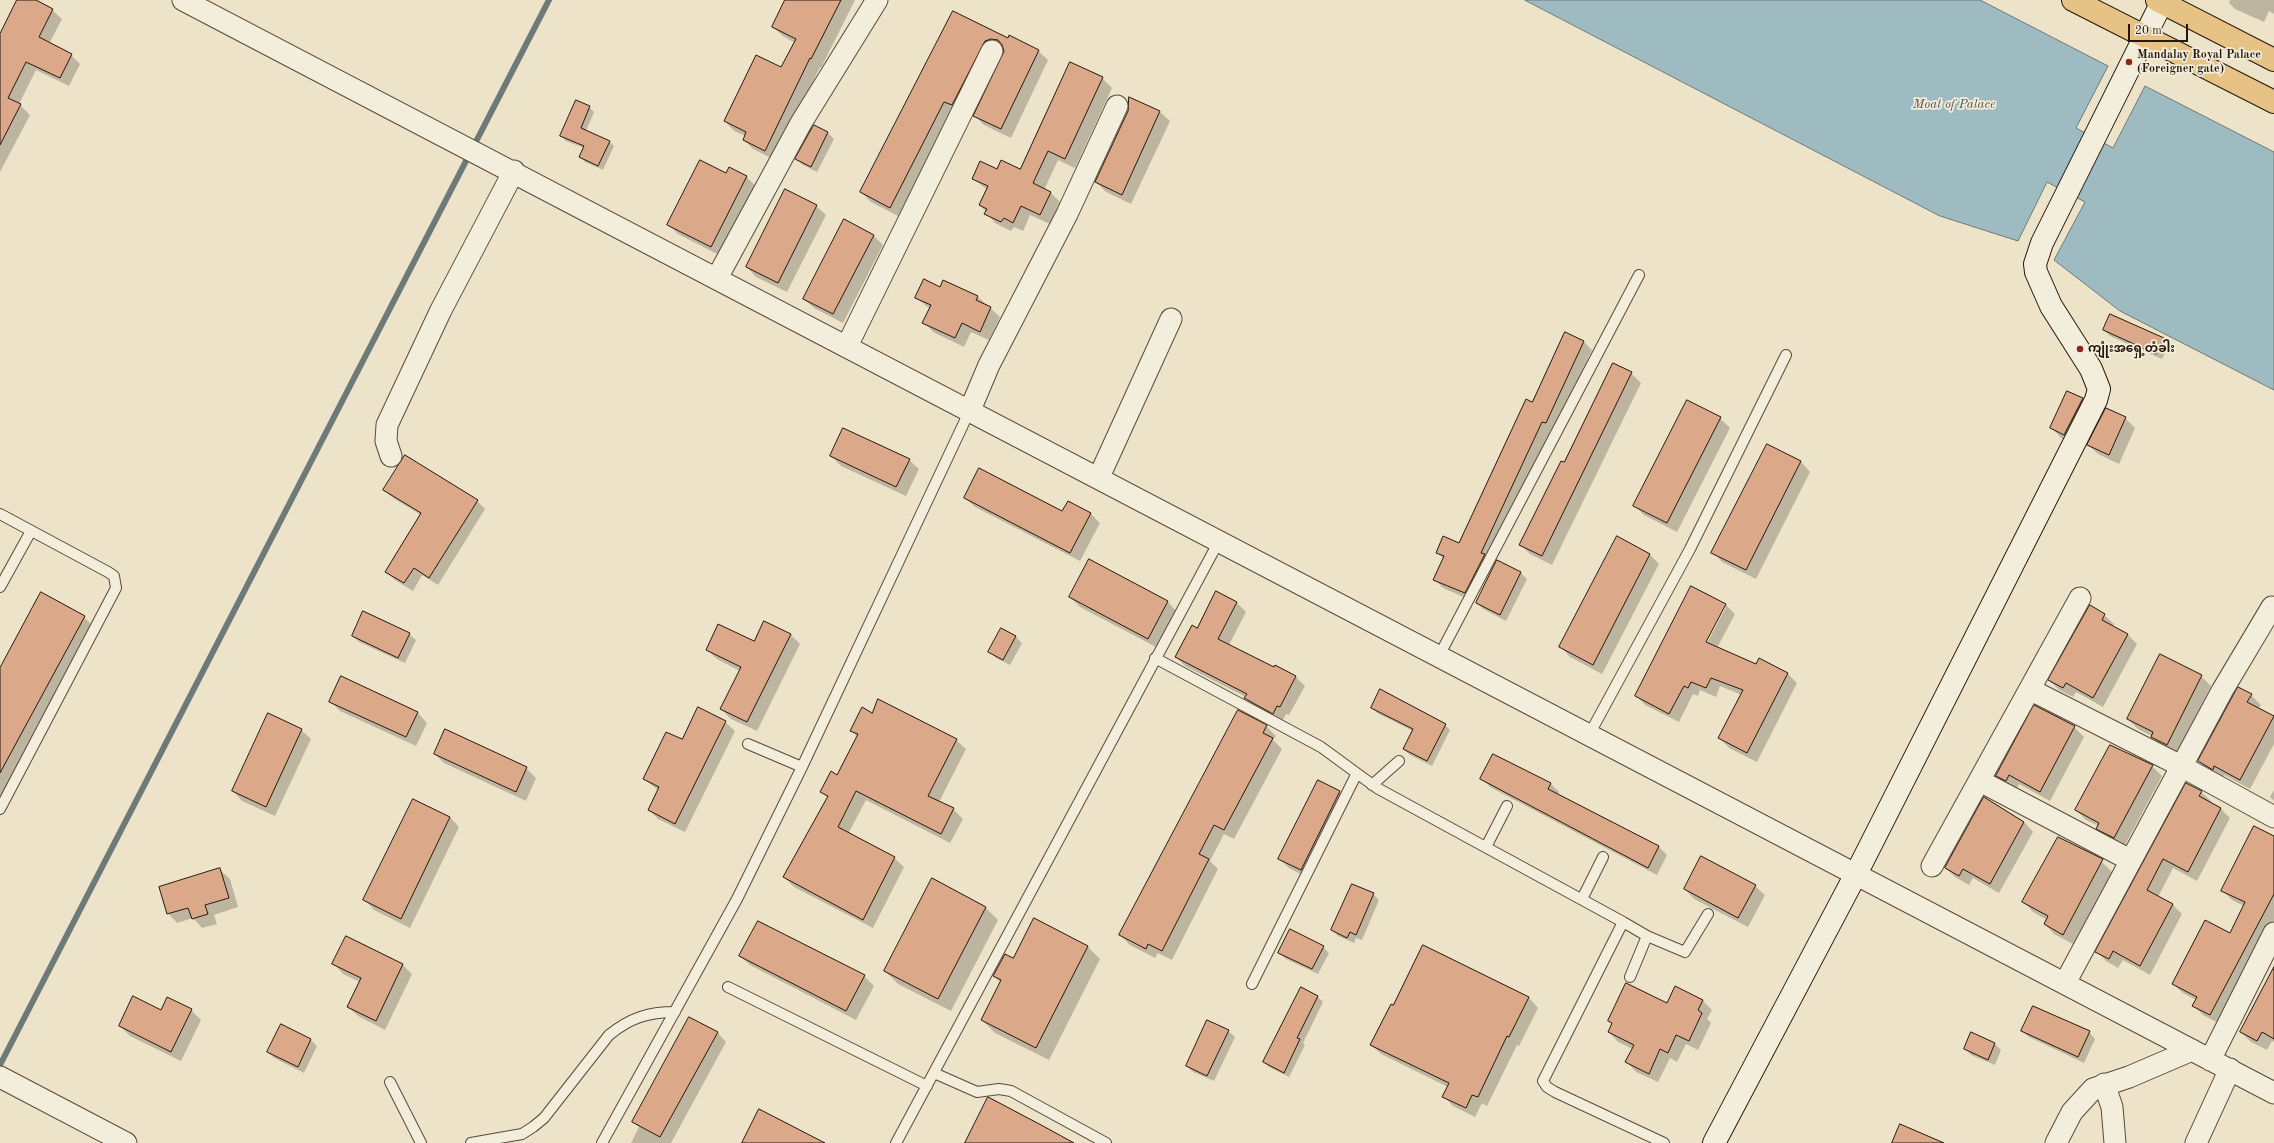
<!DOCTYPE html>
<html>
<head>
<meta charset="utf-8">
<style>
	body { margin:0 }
	#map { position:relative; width:2274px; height:1143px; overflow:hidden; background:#ede3c8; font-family:"Old Standard TT",serif }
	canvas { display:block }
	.scale { position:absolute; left:2128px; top:24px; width:60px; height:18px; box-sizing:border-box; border:2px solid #27170c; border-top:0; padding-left:5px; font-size:12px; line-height:14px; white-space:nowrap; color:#27170c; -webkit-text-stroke:3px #f3eddb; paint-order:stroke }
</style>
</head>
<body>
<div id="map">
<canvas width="2274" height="1143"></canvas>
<div class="scale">20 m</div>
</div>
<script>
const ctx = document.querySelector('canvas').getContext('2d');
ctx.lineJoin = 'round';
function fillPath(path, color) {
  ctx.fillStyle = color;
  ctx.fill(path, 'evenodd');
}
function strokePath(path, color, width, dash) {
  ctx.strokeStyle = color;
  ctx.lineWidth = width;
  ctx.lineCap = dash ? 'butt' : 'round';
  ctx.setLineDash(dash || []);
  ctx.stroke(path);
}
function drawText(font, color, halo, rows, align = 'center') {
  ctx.font = font + ' "Old Standard TT","Noto Sans Myanmar",serif';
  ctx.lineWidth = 3.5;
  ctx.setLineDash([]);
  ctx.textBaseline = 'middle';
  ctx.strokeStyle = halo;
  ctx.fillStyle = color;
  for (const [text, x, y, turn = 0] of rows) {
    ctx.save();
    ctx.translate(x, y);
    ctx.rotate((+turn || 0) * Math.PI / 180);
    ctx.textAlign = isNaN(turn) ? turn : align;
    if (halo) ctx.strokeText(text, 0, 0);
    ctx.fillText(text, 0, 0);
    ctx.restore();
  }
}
const water = new Path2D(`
	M 1525,0 L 1980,0 L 2108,66 L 2076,128 L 2113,148 L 2145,86 L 2274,152 L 2274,390 L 2120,311 L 2054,260 L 2085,202 L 2047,182 L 2018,241 L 1940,216 Z`);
const shadow = new Path2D(`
	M 18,0 L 33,0 L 52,10 L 62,19 L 49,44 L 71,55 L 80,64 L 69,86 L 36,70 L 19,104 L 30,115 L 0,172 L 0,36 Z
	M 786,0 L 855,0 L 821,68 L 820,67 L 775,160 L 753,149 L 744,140 L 746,136 L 734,131 L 725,121 L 782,68 L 795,43 L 783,36 L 773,27 Z
	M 2230,0 L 2274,0 L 2274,14 L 2269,11 L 2264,22 L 2235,9 L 2229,3 Z
	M 953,12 L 1008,39 L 1038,51 L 1048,60 L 1011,138 L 984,125 L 975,116 L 1005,49 L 1001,48 L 900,217 L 871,202 L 861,192 Z
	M 1102,78 L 1112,88 L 1075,168 L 1058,160 L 1044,190 L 1051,193 L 1060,202 L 1050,224 L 1030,215 L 1023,231 L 1014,227 L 1011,231 L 995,223 L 980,205 L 987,190 L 973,178 L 997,170 L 1021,171 Z
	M 1130,98 L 1160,112 L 1170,121 L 1131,204 L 1106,192 L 1096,182 L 1129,111 Z
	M 589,107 L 594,112 L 586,131 L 609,141 L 614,146 L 603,170 L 585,162 L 580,157 L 584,148 L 566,141 L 561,136 Z
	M 827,132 L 834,139 L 817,172 L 803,165 L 796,159 Z
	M 726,175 L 746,177 L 756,186 L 721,256 L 678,234 L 669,225 Z
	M 816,206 L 826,215 L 787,292 L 756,277 L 747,267 Z
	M 873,235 L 883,245 L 843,323 L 814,308 L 804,299 Z
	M 940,288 L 978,297 L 1000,317 L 989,340 L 971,332 L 964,347 L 933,332 L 924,322 L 930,309 L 916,298 Z
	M 2104,330 L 2163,339 L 2169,345 L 2162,359 L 2110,336 Z
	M 1584,342 L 1592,350 L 1554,431 L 1551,430 L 1490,561 L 1493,564 L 1473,601 L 1443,588 L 1435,580 L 1444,559 L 1437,552 L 1460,544 L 1532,403 Z
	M 1631,373 L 1641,383 L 1552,565 L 1530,554 L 1521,545 L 1564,463 Z
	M 2082,399 L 2092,408 L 2074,444 L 2061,438 L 2052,428 Z
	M 1687,401 L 1720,418 L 1730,428 L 1677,532 L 1644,515 L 1634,505 Z
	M 2125,418 L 2135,428 L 2119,464 L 2098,454 L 2088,445 Z
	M 1767,445 L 1801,462 L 1810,472 L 1756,579 L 1722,562 L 1713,552 Z
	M 831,456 L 909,460 L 919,469 L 906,496 L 841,466 Z
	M 384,490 L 477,501 L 485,509 L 438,585 L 422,575 L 413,591 L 395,580 L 386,572 L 421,515 L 393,498 Z
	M 965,498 L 1063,513 L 1090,513 L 1100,523 L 1080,561 L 975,507 Z
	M 1618,538 L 1650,555 L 1659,564 L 1602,674 L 1570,657 L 1561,647 Z
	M 1090,560 L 1168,602 L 1177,612 L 1158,648 L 1080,607 L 1070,597 Z
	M 1521,573 L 1527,579 L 1506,621 L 1483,609 L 1477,603 Z
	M 1692,587 L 1726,605 L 1735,614 L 1717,648 L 1756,666 L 1760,660 L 1788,674 L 1797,683 L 1757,762 L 1729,748 L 1720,738 L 1742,695 L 1720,686 L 1716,697 L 1700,690 L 1698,696 L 1693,694 L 1679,722 L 1645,705 L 1636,695 ZM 1724,607 L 1726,607 L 1705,647 L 1703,646 Z
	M 1216,593 L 1237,603 L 1246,612 L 1229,645 L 1274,668 L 1275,666 L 1296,677 L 1305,686 L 1289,715 L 1286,714 L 1282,722 L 1254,707 L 1246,697 L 1185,666 L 1176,657 L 1198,629 Z
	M 2104,615 L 2114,624 L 2112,627 L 2128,635 L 2137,644 L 2103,707 L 2076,692 L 2073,697 L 2059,690 L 2049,680 Z
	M 84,617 L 97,630 L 0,810 L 0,670 Z
	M 409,634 L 416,640 L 405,663 L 359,642 L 353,636 Z
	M 790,634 L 800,644 L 757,731 L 731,719 L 721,709 L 740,671 L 717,659 L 707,650 L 754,643 Z
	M 1015,636 L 1022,643 L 1010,665 L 996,658 L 990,652 Z
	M 2201,676 L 2211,686 L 2177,754 L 2161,747 L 2152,736 L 2138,729 L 2128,719 Z
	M 341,678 L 418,713 L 427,723 L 416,746 L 340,711 L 330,701 Z
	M 2251,695 L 2261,705 L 2258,709 L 2274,717 L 2274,744 L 2250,789 L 2224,775 L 2223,779 L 2209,771 L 2199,761 Z
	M 1372,707 L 1445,725 L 1450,730 L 1432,766 L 1410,755 L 1404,749 L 1413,731 L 1377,713 Z
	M 872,714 L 956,740 L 966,749 L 939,802 L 953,809 L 963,819 L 950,843 L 866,800 L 848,834 L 894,858 L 904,867 L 873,928 L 794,887 L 784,877 L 828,798 L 821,792 L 838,776 L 857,737 L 851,730 Z
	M 725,722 L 735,731 L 685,832 L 658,819 L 649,810 L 658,790 L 644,779 L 682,741 Z
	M 1266,726 L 1276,736 L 1273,740 L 1282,749 L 1234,839 L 1224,834 L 1210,861 L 1218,869 L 1172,960 L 1158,953 L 1155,958 L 1130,945 L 1120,935 Z
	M 2074,727 L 2084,737 L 2050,801 L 2019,784 L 2016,790 L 2006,785 L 1997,775 Z
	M 301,730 L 311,739 L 275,816 L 242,801 L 233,791 Z
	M 435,754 L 526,768 L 536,778 L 526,801 L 444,763 Z
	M 1494,755 L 1551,784 L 1559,792 L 1558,795 L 1659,847 L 1667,855 L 1657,875 L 1490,787 L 1482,778 Z
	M 2152,766 L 2162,776 L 2124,847 L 2107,838 L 2097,828 L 2099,826 L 2086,820 L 2076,810 Z
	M 2274,790 L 2274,801 L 2270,797 Z
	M 1339,792 L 1349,801 L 1310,879 L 1289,868 L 1279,859 Z
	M 2201,792 L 2211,801 L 2210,803 L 2221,809 L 2230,818 L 2197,881 L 2173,868 L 2158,897 L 2172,904 L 2182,914 L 2150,975 L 2123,960 L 2118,968 L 2106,961 L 2097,952 Z
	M 450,817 L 459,827 L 410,928 L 374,910 L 365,900 Z
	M 2024,822 L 2033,832 L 1999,893 L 1973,878 L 1969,885 L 1955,877 L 1946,868 Z
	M 2274,837 L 2274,920 L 2220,1024 L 2203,1015 L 2193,1005 L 2196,1000 L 2183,993 L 2173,984 L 2231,934 L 2244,906 L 2232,900 L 2222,890 Z
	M 2058,838 L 2102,862 L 2112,872 L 2073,944 L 2054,934 L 2045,924 L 2047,920 L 2033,912 L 2024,902 Z
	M 220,870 L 230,879 L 238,907 L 214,915 L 217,924 L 202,928 L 193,918 L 177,923 L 168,913 Z
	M 1755,886 L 1765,895 L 1748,927 L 1694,899 L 1685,889 Z
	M 1373,894 L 1379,900 L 1362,940 L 1356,938 L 1354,943 L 1338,936 L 1332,930 Z
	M 985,907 L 998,920 L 951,1011 L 898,984 L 885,971 Z
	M 347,937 L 403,965 L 412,974 L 385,1030 L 358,1016 L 348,1007 L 360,982 L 343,974 L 334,964 Z
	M 1087,946 L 1100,959 L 1049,1060 L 995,1033 L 982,1020 L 1000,982 L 994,976 L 1014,959 Z
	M 1423,946 L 1529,998 L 1538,1008 L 1519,1046 L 1517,1045 L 1487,1106 L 1482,1103 L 1475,1117 L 1453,1106 L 1444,1096 L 1448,1087 L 1381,1054 L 1371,1045 L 1394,1007 Z
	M 1323,947 L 1329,953 L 1318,974 L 1286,959 L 1280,953 Z
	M 740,956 L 864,976 L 874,986 L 856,1020 L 750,965 Z
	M 2274,969 L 2274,1042 L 2272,1041 L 2267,1050 L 2251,1042 L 2241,1032 Z
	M 1317,996 L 1323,1002 L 1303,1043 L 1305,1045 L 1289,1077 L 1269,1067 L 1264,1062 Z
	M 1702,1000 L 1712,1010 L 1707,1019 L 1711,1023 L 1698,1050 L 1686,1044 L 1677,1062 L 1670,1058 L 1658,1082 L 1636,1072 L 1627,1062 L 1633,1049 L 1618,1042 L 1609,1032 L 1613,1024 L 1609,1020 L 1667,1004 Z
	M 191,1010 L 201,1020 L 181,1061 L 130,1036 L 120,1026 L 162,1011 Z
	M 281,1026 L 311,1040 L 317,1046 L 304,1073 L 274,1058 L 268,1052 Z
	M 1228,1031 L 1235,1037 L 1214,1081 L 1193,1072 L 1187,1066 Z
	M 2022,1031 L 2089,1032 L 2095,1039 L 2084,1063 L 2029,1037 Z
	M 717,1032 L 726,1042 L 671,1143 L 631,1143 L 639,1127 L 634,1122 Z
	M 1971,1034 L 1995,1044 L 2001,1050 L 1995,1065 L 1971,1055 L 1965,1048 Z`);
const stream = new Path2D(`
	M 0,1065 L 549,0`);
const building = new Path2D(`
	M 17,0 L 36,0 L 53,9 L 39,37 L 72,54 L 60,78 L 26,62 L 8,98 L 21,104 L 0,145 L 0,34 Z
	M 785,0 L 841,0 L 811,59 L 810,58 L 765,151 L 743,140 L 746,132 L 724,121 L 756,55 L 781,67 L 796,39 L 772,27 Z
	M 953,11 L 1008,38 L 1009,35 L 1039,50 L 1001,129 L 973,116 L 1004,51 L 1002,45 L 998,40 L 991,39 L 985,41 L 952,105 L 944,102 L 890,208 L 860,192 Z
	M 1070,62 L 1103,77 L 1065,159 L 1048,151 L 1033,183 L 1051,192 L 1040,215 L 1021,206 L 1013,223 L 1004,218 L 1001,222 L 984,214 L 987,209 L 979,205 L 988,186 L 972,179 L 980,161 L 997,169 L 1001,160 L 1020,169 Z
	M 1129,97 L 1160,111 L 1122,195 L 1095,182 L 1128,111 Z
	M 576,100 L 590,106 L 581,128 L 610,141 L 598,166 L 579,157 L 584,146 L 560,136 Z
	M 814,125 L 828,132 L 811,167 L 795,159 Z
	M 700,160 L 726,173 L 729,167 L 747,176 L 711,247 L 667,225 Z
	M 785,189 L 817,205 L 778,283 L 746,267 Z
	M 844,219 L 874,235 L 833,314 L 803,299 Z
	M 924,279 L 940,287 L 943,280 L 978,296 L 976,300 L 991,307 L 980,332 L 962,323 L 955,338 L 922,323 L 931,305 L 915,298 Z
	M 2110,314 L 2164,338 L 2156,354 L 2103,330 Z
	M 1565,332 L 1584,341 L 1546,423 L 1542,422 L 1481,553 L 1485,554 L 1465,593 L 1433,580 L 1444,556 L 1436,553 L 1443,536 L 1459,543 L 1526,399 L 1532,402 Z
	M 1613,363 L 1632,372 L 1542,556 L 1519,545 L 1561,461 L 1564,462 Z
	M 2067,391 L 2083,398 L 2064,435 L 2050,428 Z
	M 1687,400 L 1721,417 L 1667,523 L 1633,506 Z
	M 2106,408 L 2126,417 L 2109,455 L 2087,445 Z
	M 843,428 L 910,459 L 896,487 L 830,456 Z
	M 1767,444 L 1801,461 L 1746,570 L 1711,553 Z
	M 405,455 L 478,500 L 429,578 L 414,568 L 404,583 L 385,572 L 421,513 L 383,490 Z
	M 979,468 L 1062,511 L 1068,501 L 1091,513 L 1070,553 L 964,498 Z
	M 1617,536 L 1650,554 L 1593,665 L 1559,647 Z
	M 1089,559 L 1168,601 L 1148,639 L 1069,597 Z
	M 1497,560 L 1521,572 L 1500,615 L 1476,603 Z
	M 1691,586 L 1726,604 L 1706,642 L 1756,664 L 1759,658 L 1788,673 L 1747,753 L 1718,738 L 1743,690 L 1711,678 L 1706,688 L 1691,682 L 1688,688 L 1684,686 L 1669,714 L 1635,696 Z
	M 1216,591 L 1237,602 L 1218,639 L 1274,667 L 1275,665 L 1296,676 L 1280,707 L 1277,706 L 1273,714 L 1244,698 L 1247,694 L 1175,657 L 1192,625 L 1197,628 Z
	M 41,592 L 85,616 L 0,773 L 0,668 Z
	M 2090,605 L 2105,614 L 2102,620 L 2128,634 L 2093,698 L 2066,683 L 2063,688 L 2048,680 Z
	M 363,611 L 410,633 L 398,658 L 352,636 Z
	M 764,621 L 791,634 L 747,722 L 720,709 L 741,667 L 706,650 L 718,624 L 754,641 Z
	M 1001,628 L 1016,636 L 1003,660 L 988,652 Z
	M 2160,654 L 2202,675 L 2167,745 L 2151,737 L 2153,732 L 2127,719 Z
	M 341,676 L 418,712 L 406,737 L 329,702 Z
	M 2238,687 L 2252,694 L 2247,702 L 2274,716 L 2240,780 L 2214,766 L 2213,770 L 2198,761 Z
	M 1380,689 L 1446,724 L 1427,761 L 1403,749 L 1413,729 L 1371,708 Z
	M 878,699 L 957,739 L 928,796 L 954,808 L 941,834 L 856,791 L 838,827 L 895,857 L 863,920 L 783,877 L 828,796 L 820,792 L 831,771 L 837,775 L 858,734 L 850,731 L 862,707 L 872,713 Z
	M 2034,705 L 2075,726 L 2040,792 L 2009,775 L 2006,781 L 1996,776 Z
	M 698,707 L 726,721 L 675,824 L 648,810 L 659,787 L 643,779 L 666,732 L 682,739 Z
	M 1238,710 L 1267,725 L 1263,733 L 1273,738 L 1224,830 L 1214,825 L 1199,854 L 1209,859 L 1162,951 L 1148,944 L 1146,949 L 1119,935 Z
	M 268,713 L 302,729 L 266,807 L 232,791 Z
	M 445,729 L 527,767 L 516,792 L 434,754 Z
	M 2110,745 L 2153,765 L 2114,838 L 2096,829 L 2099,823 L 2075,810 Z
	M 1493,754 L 1551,783 L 1548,789 L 1659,846 L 1648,868 L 1480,779 Z
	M 1318,780 L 1340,791 L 1301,870 L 1278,859 Z
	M 2186,783 L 2202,791 L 2199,796 L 2221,808 L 2188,872 L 2163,859 L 2147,890 L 2173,904 L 2140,966 L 2113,951 L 2109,959 L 2095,952 Z
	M 1984,797 L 2024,822 L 1990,884 L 1963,869 L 1959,876 L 1945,868 Z
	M 413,799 L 450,817 L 401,919 L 363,900 Z
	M 2254,826 L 2274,836 L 2274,894 L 2210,1015 L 2192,1006 L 2197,997 L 2172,984 L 2205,920 L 2230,933 L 2245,902 L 2221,891 Z
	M 2058,837 L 2103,859 L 2063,935 L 2044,924 L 2048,916 L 2022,902 Z
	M 1701,856 L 1756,885 L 1738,918 L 1684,889 Z
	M 220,868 L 229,898 L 205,905 L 208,914 L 192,919 L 188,908 L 167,914 L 159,887 Z
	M 932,878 L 986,907 L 938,999 L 884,971 Z
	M 1352,884 L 1374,893 L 1356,935 L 1350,932 L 1347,938 L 1331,930 Z
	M 1034,918 L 1088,946 L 1036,1048 L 981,1020 L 1001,980 L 993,976 L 1005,954 L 1013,958 Z
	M 758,921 L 865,975 L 846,1011 L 739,956 Z
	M 1290,929 L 1324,946 L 1312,969 L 1278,953 Z
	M 346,936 L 403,964 L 376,1021 L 347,1007 L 361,978 L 332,964 Z
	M 1423,945 L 1529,997 L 1509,1037 L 1507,1036 L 1478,1097 L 1472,1095 L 1466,1108 L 1442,1097 L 1449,1083 L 1370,1045 L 1391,1004 L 1393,1005 Z
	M 2274,967 L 2274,1039 L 2262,1032 L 2257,1041 L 2240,1032 Z
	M 1626,983 L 1667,1003 L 1675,986 L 1703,1000 L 1698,1010 L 1702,1013 L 1689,1041 L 1676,1035 L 1668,1053 L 1660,1049 L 1649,1074 L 1625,1062 L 1634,1045 L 1608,1032 L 1612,1023 L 1608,1021 Z
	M 1301,987 L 1318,996 L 1297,1038 L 1300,1039 L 1284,1073 L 1263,1062 Z
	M 133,996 L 161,1010 L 167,997 L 192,1009 L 171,1052 L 119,1026 Z
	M 2033,1006 L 2090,1031 L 2078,1057 L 2021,1031 Z
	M 689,1017 L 718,1032 L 660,1137 L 632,1122 Z
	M 1207,1020 L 1229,1030 L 1207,1076 L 1186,1066 Z
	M 281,1024 L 311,1039 L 298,1067 L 267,1052 Z
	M 1971,1032 L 1995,1043 L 1988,1060 L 1964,1049 Z
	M 988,1097 L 1043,1126 L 1074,1143 L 965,1143 Z
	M 759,1109 L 825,1143 L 742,1143 Z
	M 1900,1124 L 1944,1143 L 1892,1143 Z`);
const lane = new Path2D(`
	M 0,514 L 108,572 L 114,576 L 116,588 L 0,809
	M 0,587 L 31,531
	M 1439,656 L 1639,275
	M 1155,658 L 1321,747 L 1377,788 L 1623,922 L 1543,1081 L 1547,1087 L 1555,1092 L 1664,1143
	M 1589,735 L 1690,549 L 1786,355
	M 748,744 L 802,767
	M 1372,785 L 1399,761
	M 1486,847 L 1507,806
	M 1582,899 L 1603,857
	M 1623,922 L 1647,936 L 1630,977
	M 1647,936 L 1685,952 L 1708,914
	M 1252,984 L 1356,775
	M 728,987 L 927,1086
	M 934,1073 L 977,1092 L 999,1089 L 1011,1091 L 1106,1143
	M 390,1082 L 421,1143
	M 471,1143 L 522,1134 L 533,1127 L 544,1118 L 609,1035 C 630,1018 648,1012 675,1012
	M 602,1143 L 737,899 L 802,767 L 970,410
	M 896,1143 L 1219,541`);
const street = new Path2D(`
	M 183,0 L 2274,1093
	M 717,278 L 801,123 L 877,0
	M 847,346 L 992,51
	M 970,410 L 989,365 L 1067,214 L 1117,106
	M 391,456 L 386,441 L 387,425 L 441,310 L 514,171
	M 1099,477 L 1171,319
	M 2031,690 L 2181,766 L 2274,817
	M 1980,781 L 2130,860
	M 1932,866 L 2080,598
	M 2065,983 L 2222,691 L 2272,607
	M 2210,1060 L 2274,933
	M 0,1077 L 126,1143
	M 2104,1084 L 2112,1107 L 2115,1143
	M 2056,1143 L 2072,1112 L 2093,1089 L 2129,1077 L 2192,1050
	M 2196,1143 L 2230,1069`);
const secondary = new Path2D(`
	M 1714,1143 L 1856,874 L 2096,400 L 2099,389 L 2091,369 L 2051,306 L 2036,272 L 2035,264 L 2042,243 L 2163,0`);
const primary = new Path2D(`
	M 2073,0 L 2274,102
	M 2157,0 L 2274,60`);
const markers = [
	[2129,62,4,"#8f2418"],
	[2080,349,4,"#8f2418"]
];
const poiNames = [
	["Mandalay Royal Palace",2137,55],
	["(Foreigner gate)",2137,69],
	["ကျုံးအရှေ့တံခါး",2088,349]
];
const waterNames = [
	["Moat of Palace",1954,105]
];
fillPath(water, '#9ebbc1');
strokePath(water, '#6e7979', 1);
fillPath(shadow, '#0003');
strokePath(stream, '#6e7979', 6);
fillPath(building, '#dba889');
strokePath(building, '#27170c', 1);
strokePath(lane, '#584a3b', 12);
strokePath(street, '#584a3b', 23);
strokePath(secondary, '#27170c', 24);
strokePath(primary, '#27170c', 24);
strokePath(lane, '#f3eddb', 10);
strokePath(street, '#f3eddb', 21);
strokePath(secondary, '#f3eddb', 22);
strokePath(primary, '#e6c284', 22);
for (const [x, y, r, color] of markers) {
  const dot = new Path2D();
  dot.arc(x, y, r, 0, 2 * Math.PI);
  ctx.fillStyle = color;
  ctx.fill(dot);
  strokePath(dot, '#f3eddb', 1.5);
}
drawText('bold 12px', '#27170c', '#f3eddb', poiNames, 'left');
drawText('italic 13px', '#51504b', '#f3eddb', waterNames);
</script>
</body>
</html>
